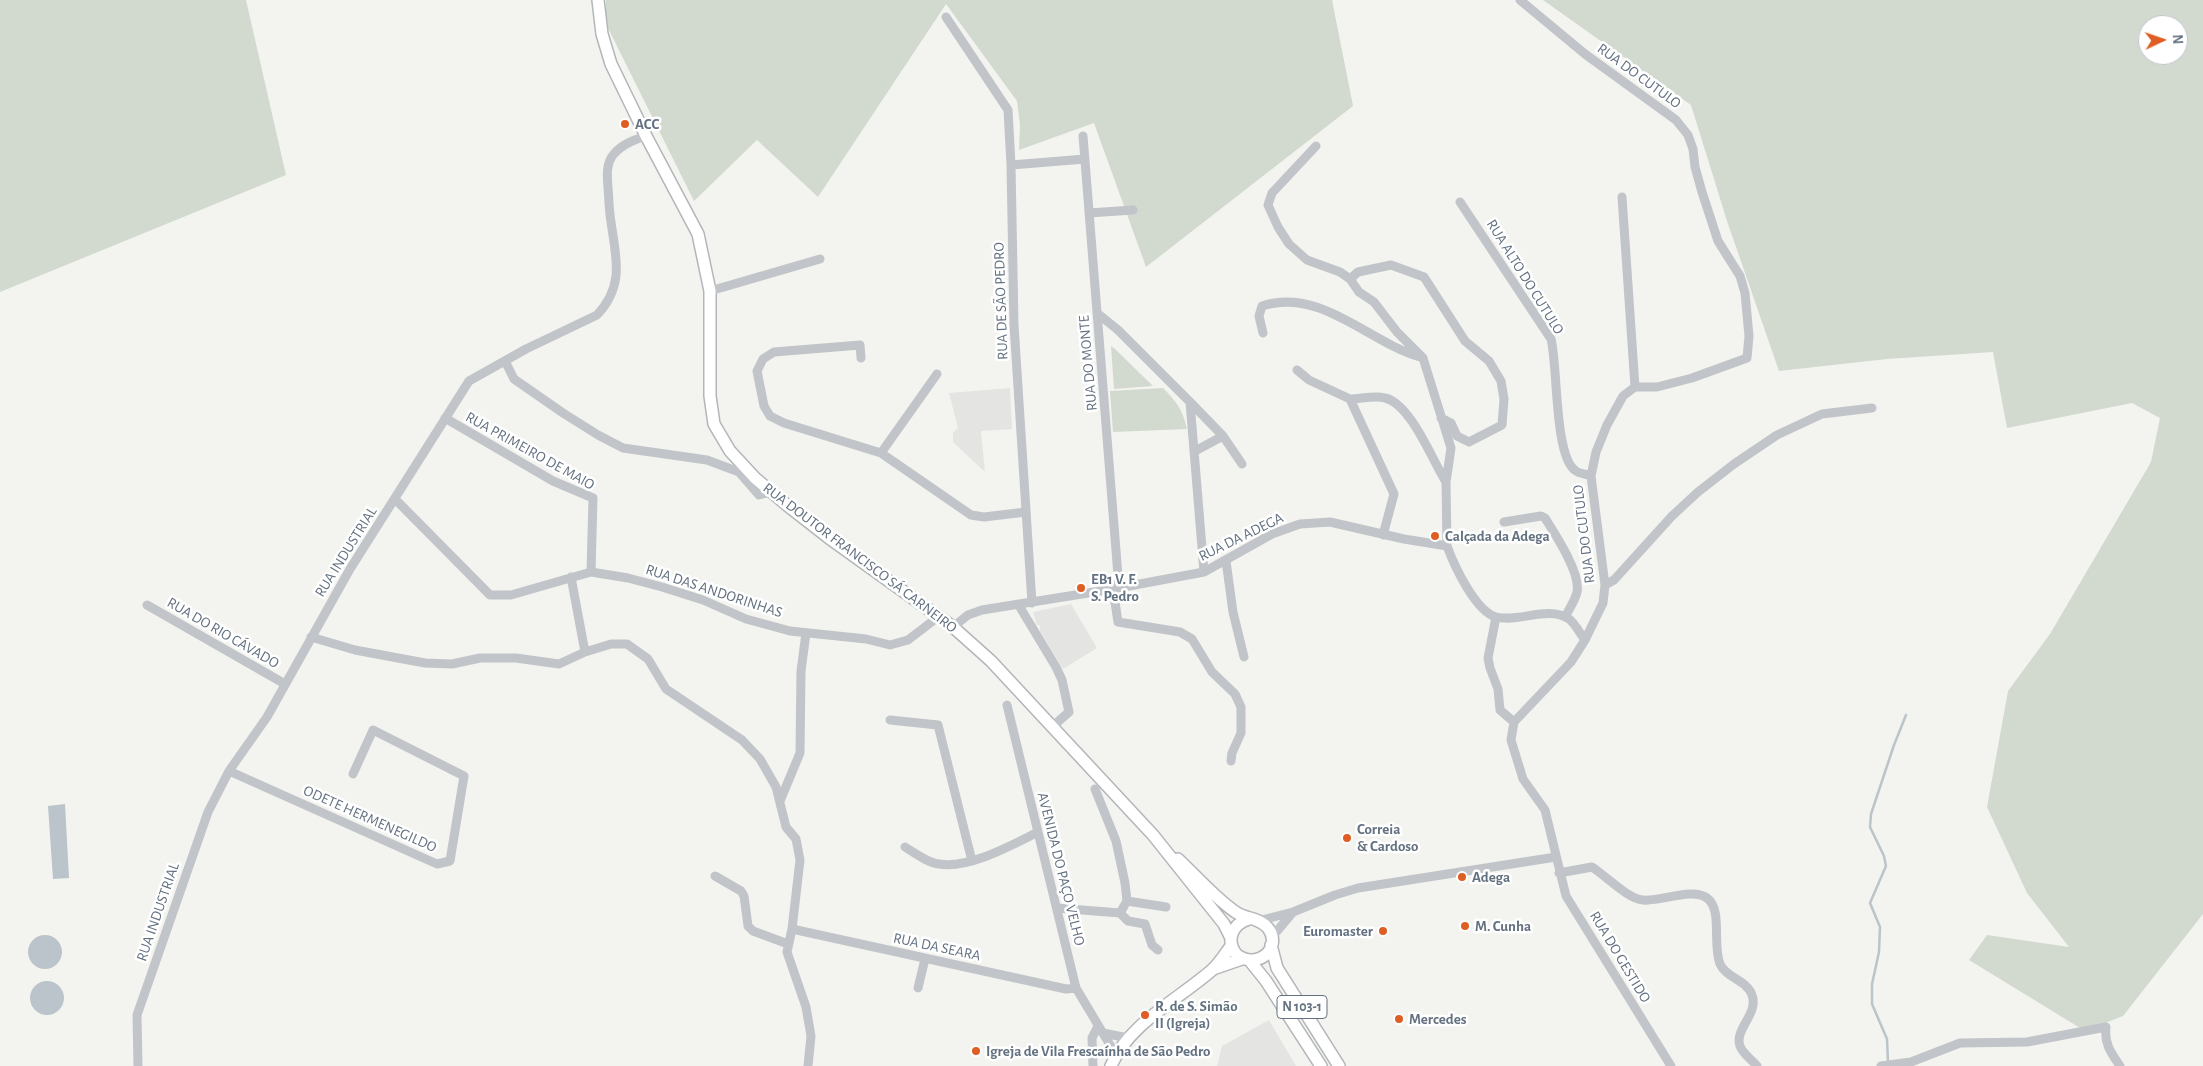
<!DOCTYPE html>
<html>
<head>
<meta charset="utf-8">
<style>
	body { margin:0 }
	#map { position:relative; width:2203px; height:1066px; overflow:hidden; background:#f3f4ef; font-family:"Alegreya Sans",sans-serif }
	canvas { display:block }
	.north { position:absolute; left:2138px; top:15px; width:50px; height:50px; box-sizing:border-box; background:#fff; border:1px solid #c1c6cc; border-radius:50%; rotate:87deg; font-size:14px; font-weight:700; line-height:20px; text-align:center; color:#637180 }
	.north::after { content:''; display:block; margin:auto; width:18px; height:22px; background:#df5e24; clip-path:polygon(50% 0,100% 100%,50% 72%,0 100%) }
</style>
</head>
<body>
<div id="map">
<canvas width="2203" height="1066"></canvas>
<div class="north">N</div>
</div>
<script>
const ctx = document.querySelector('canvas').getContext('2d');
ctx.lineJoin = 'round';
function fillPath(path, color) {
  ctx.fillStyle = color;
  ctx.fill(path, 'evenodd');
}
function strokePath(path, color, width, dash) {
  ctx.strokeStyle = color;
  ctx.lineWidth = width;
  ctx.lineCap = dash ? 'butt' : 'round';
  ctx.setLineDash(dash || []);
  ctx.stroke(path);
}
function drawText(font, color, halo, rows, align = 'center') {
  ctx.font = font + ' "Alegreya Sans",sans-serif';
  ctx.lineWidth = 5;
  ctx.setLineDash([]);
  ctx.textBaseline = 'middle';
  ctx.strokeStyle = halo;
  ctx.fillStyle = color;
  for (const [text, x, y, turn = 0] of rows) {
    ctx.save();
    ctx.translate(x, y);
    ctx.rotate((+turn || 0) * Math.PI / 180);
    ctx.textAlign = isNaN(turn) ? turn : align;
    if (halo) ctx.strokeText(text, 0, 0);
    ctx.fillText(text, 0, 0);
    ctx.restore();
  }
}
const built = new Path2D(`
	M 1010,388 L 1012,429 L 981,431 L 985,472 L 953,442 L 953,433 L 958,428 L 949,393 Z
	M 1071,604 L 1097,648 L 1063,669 L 1040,631 L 1040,625 L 1037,625 L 1033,612 Z
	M 1269,1020 L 1296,1066 L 1217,1066 L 1222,1046 Z`);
const green = new Path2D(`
	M 0,0 L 246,0 L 286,175 L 0,292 Z
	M 606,0 L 1332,0 L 1353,106 L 1146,267 L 1094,123 L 1019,150 L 1020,125 L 1017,101 L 946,4 L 818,197 L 757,140 L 694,201 L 605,22 Z
	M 1543,0 L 2203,0 L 2203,914 L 2123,1016 L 2085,1031 L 1969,960 L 1987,935 L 2069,947 L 2027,893 L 1987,807 L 2008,691 L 2050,634 L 2151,462 L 2160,418 L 2132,403 L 2007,428 L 1993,352 L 1887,359 L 1779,371 L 1727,221 L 1691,105 ZM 2148,25 L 2178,25 L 2178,55 L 2148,55 Z
	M 1111,346 L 1115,349 L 1153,386 L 1114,389 Z
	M 1163,388 C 1176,401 1183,410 1187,429 L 1113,432 L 1110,391 Z`);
const water = new Path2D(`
	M 65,804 L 69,878 L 53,879 L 48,806 Z
	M28 952a17 17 0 1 1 34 0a17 17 0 1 1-34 0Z
	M30 998a17 17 0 1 1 34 0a17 17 0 1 1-34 0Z`);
const stream = new Path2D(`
	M 1888,1062 L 1887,1039 L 1872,1004 L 1872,984 L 1879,952 L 1880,927 L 1870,903 L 1886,866 L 1884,856 L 1870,827 L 1871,814 L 1894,745 L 1906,715`);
const minor = new Path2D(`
	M 1520,0 L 1585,54 L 1676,120 L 1688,135 L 1693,149 L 1695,167 L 1702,192 L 1718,241 L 1740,276 L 1745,293 L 1749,336 L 1747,358 L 1692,378 L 1657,387 L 1635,387 L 1623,396 L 1607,425 L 1596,452 L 1591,476 L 1605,585 L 1603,603 L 1585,640 L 1571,662 L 1514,722 L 1511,740 L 1523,779 L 1545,810 L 1566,896 L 1671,1066
	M 946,17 L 1008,110 L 1011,165 L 1014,325 L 1032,603
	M 1083,136 L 1119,588
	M 1316,146 L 1272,193 L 1268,205 L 1278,227 L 1289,244 L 1307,260 L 1340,272 L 1350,279 L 1359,292 L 1374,302 L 1397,332 L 1423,358 L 1451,448 L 1446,482 L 1447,546
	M 1011,165 L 1085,159
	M 1622,197 L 1635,387
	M 1460,202 L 1551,339 C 1558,365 1554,458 1576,471 C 1580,474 1587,474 1591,476
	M 1089,213 L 1133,210
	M 1350,279 L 1358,272 L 1391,265 L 1424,277 L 1465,341 L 1489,361 L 1501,381 L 1504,399 L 1502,425 L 1469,442 L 1457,436 L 1451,423 L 1441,418
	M 710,291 L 820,259
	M 1097,313 L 1118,330 L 1190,402 L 1204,572
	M 1263,333 L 1259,316 L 1262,306 C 1321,287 1368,342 1420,357
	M 861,358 L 860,345 L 774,352 L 763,359 L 757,371 L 764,406 L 770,416 L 784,423 L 881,453 L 971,515 L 984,517 L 1026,512
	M 505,361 L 514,379 L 563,413 L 598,435 L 623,448 L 707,460 L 739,472 L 759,495 L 771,492
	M 1297,370 L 1309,380 L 1350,399 L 1394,494 L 1383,535
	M 1350,399 C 1360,399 1375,395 1385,398 C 1411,404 1432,460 1446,482
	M 1190,402 L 1223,436 L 1195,451
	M 445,418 L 553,481 L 593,498 L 591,572
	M 1223,436 L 1242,464
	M 881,453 L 937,374
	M 395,499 L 490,595 L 511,595 L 591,572 L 628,578 L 662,587 L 703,600 L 746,619 L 790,631 L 866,639 L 890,645 L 908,640 L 938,617
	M 1504,522 L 1541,516 L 1545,518 C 1555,534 1581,573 1577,592 C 1575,601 1569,609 1565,617
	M 1226,561 L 1233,612 L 1244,657
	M 571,577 L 585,652
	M 1605,585 L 1614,580 L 1672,516 L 1698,492 L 1734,464 L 1777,435 L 1822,414 L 1872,408
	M 1113,589 L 1118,622 L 1180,632 L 1192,639 L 1212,672 L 1235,694 L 1241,707 L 1241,733 L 1232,753 L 1231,761
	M 1018,604 L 1056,667 L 1062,680 L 1069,712 L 1053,726
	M 147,605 L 285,684
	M 1496,617 L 1488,658 L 1490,668 L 1498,689 L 1500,710 L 1514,722
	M 953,627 L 968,615 L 982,610 L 1113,589 L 1204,572 L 1272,534 L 1300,524 L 1330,522 L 1404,539 L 1447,546 C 1454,565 1475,611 1496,617 C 1519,623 1548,605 1569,619 C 1575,623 1580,634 1585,640
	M 311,637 L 355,650 L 425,663 L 452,664 L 480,658 L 516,658 L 559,664 L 585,652 L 611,644 L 627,644 L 648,659 L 666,689 L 742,740 L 760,759 L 776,787 L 786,827 L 796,839 L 800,860 L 792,929 L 787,952 L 806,1007 L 811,1036 L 808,1066
	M 1007,705 L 1076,988 L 1116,1055
	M 890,720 L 938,725 L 972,861
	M 229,771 L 437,864 L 450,861 L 464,776 L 373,730 L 353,774
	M 1095,789 L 1116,841 L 1125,883 L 1127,901 L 1120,913
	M 780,801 L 800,753 L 801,671 L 806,633
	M 905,847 C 915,853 928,863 939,864 C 969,869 1012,845 1038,832
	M 1559,873 L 1592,867 C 1606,876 1628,899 1643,900 C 1661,902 1692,887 1707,898 C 1723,910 1712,944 1720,964 C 1726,978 1747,980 1752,995 C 1759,1014 1734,1029 1740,1046 C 1742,1053 1752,1060 1757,1066
	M 715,876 L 741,891 L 744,896 L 748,926 L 753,931 L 788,944
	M 1127,901 L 1166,907
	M 1057,908 L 1120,913 L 1128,921 L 1145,924 L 1152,945 L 1158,950
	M 1258,921 L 1293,912 L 1335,895 L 1358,888 L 1556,857
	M 792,929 L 1066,989 L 1076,988
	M 1272,937 L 1293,912
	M 918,988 L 925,959
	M 1103,1033 L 1128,1038
	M 138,1066 L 137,1015 L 208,812 L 229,771 L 267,717 L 350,569 L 469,381 L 526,349 L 597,315 C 625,285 616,258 611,222 C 609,211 609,199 608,188 C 607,176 606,164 613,155 C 622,144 634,140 646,136
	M 1093,1066 L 1092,1038 L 1098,1026
	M 1881,1066 L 1911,1062 L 1960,1043 L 2027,1042 L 2106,1027 C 2104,1044 2111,1053 2120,1066`);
const major = new Path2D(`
	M 598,0 L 602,34 L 611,64 L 646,136 L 698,234 L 710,291 L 710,396 L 714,424 L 730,451 L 755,478 L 788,506 L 829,538 L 953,627 L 991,661 L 1153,835 L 1224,924 L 1231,938
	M 1178,859 C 1194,874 1219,902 1237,913 C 1247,919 1260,918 1268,928 C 1283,948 1258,970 1237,955 C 1225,941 1232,924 1249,919
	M 1271,945 L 1277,968 L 1339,1066
	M 1250,961 L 1266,981 L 1321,1066
	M 1213,969 L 1242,959
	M 1111,1066 C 1128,1024 1179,999 1212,970 C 1219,964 1225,954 1231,946`);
const markers = [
	[625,124,5,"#df5e24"],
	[1435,536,5,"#df5e24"],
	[1081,588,5,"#df5e24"],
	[1347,838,5,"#df5e24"],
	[1462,877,5,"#df5e24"],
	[1465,926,5,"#df5e24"],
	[1383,931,5,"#df5e24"],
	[1145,1015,5,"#df5e24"],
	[1399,1019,5,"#df5e24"],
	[976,1051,5,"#df5e24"]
];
const shields = [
	[1302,1007,50]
];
const shieldNames = [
	["N 103-1",1302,1007]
];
const streetNames = [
	["RUA DO CUTULO",1639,76,36],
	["RUA ALTO DO CUTULO",1525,277,58],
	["RUA DE SÃO PEDRO",1001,301,-92],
	["RUA DO MONTE",1088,363,-95],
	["RUA PRIMEIRO DE MAIO",530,451,29],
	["RUA DO CUTULO",1584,534,-97],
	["RUA DA ADEGA",1241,537,-26],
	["RUA INDUSTRIAL",346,552,-58],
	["RUA DOUTOR FRANCISCO SÁ CARNEIRO",860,558,37],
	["RUA DAS ANDORINHAS",714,591,18],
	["RUA DO RIO CÁVADO",223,633,30],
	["ODETE HERMENEGILDO",370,819,24],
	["AVENIDA DO PAÇO VELHO",1061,869,76],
	["RUA INDUSTRIAL",158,912,-71],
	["RUA DA SEARA",937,947,12],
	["RUA DO GESTIDO",1620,957,59]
];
const poiNames = [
	["ACC",635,124],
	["Calçada da Adega",1445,536],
	["EB1 V. F.",1091,579],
	["S. Pedro",1091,596],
	["Correia",1357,829],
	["& Cardoso",1357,846],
	["Adega",1472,877],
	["M. Cunha",1475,926],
	["Euromaster",1373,931,"right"],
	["R. de S. Simão",1155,1006],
	["II (Igreja)",1155,1023],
	["Mercedes",1409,1019],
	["Igreja de Vila Frescaínha de São Pedro",986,1051]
];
fillPath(built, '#e4e5e3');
fillPath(green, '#d2d9cf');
fillPath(water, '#bac4ca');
strokePath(stream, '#bac4ca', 2.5);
strokePath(major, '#b2b6ba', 14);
strokePath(minor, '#c1c4c8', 9);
strokePath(major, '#fff', 11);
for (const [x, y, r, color] of markers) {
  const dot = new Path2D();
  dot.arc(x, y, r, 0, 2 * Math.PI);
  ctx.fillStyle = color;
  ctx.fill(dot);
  strokePath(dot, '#fff', 2);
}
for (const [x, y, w] of shields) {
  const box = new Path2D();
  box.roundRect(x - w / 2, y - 11.5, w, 23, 4);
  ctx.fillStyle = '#fff';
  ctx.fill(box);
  strokePath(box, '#637180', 1);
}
drawText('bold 14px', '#637180', null, shieldNames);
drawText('15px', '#637180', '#fff', streetNames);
drawText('bold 15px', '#637180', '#fff', poiNames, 'left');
</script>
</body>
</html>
